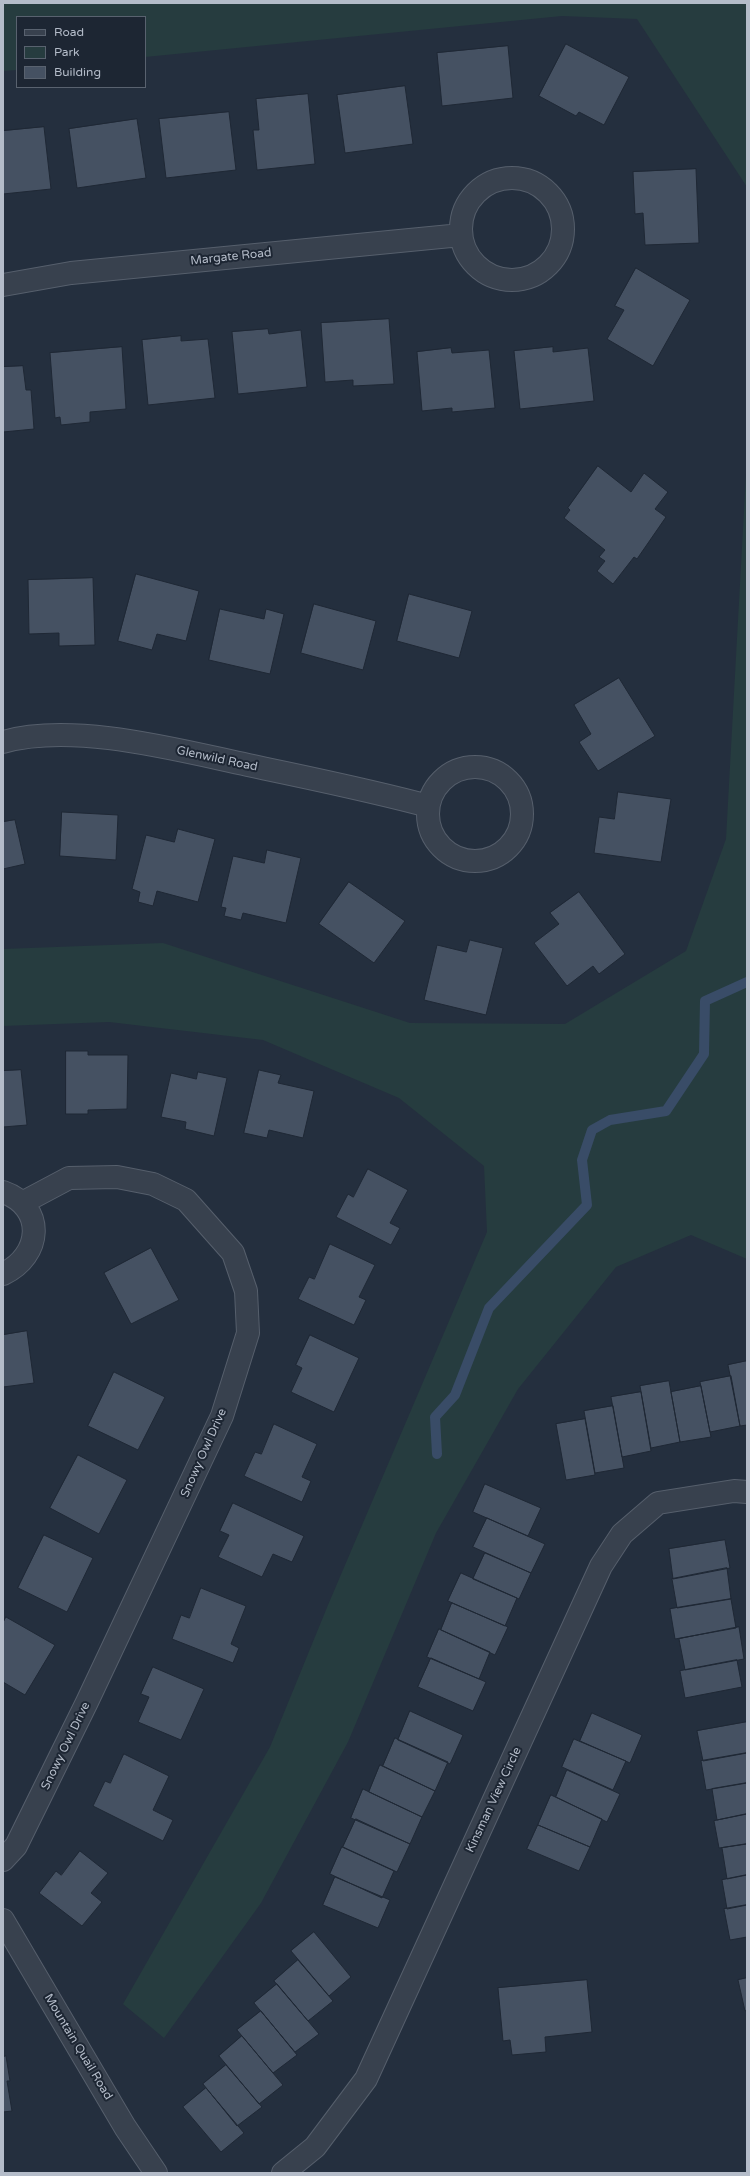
<!DOCTYPE html>
<html>
<head>
<meta charset="utf-8">
<style>
	body { margin:0 }
	#map { position:relative; width:750px; height:2176px; overflow:hidden; background:#242f3e; font-family:"Varela Round",sans-serif }
	canvas { display:block }
	.frame { position:absolute; inset:0; border:4px solid #b4bcc9; pointer-events:none }
	.legend { position:absolute; left:16px; top:16px; width:130px; height:72px; box-sizing:border-box; background:#1d2633; border:1px solid #59626f; margin:0; padding:5px 7px; list-style:none; font-size:12px; color:#b4bcc9 }
	.legend li { display:flex; align-items:center; gap:8px; height:20px }
	.legend b { width:20px; border:1px solid #59626f }
</style>
</head>
<body>
<div id="map">
<canvas width="750" height="2176"></canvas>
<div class="frame"></div>
<ul class="legend">
<li><b style="height:5px;background:#38414e"></b>Road</li>
<li><b style="height:11px;background:#263c3f"></b>Park</li>
<li><b style="height:11px;background:#455162"></b>Building</li>
</ul>
</div>
<script>
const ctx = document.querySelector('canvas').getContext('2d');
ctx.lineJoin = 'round';
function fillPath(path, color) {
  ctx.fillStyle = color;
  ctx.fill(path, 'evenodd');
}
function strokePath(path, color, width, dash) {
  ctx.strokeStyle = color;
  ctx.lineWidth = width;
  ctx.lineCap = dash ? 'butt' : 'round';
  ctx.setLineDash(dash || []);
  ctx.stroke(path);
}
function drawText(font, color, halo, rows, align = 'center') {
  ctx.font = font + ' "Varela Round",sans-serif';
  ctx.lineWidth = 4;
  ctx.setLineDash([]);
  ctx.textBaseline = 'middle';
  ctx.strokeStyle = halo;
  ctx.fillStyle = color;
  for (const [text, x, y, turn = 0] of rows) {
    ctx.save();
    ctx.translate(x, y);
    ctx.rotate((+turn || 0) * Math.PI / 180);
    ctx.textAlign = isNaN(turn) ? turn : align;
    if (halo) ctx.strokeText(text, 0, 0);
    ctx.fillText(text, 0, 0);
    ctx.restore();
  }
}
const green = new Path2D(`
	M 3,3 L 747,3 L 747,187 L 637,19 L 562,16 L 145,57 L 145,17 L 17,17 L 17,70 L 3,71 Z
	M 747,456 L 747,1259 L 691,1235 L 616,1267 L 518,1389 L 436,1533 L 348,1742 L 261,1903 L 164,2038 L 123,2004 L 270,1747 L 328,1605 L 487,1232 L 484,1166 L 399,1098 L 263,1040 L 109,1022 L 3,1026 L 3,949 L 163,943 L 410,1023 L 565,1024 L 686,951 L 726,839 Z`);
const stream = new Path2D(`
	M 437,1454 L 435,1417 L 455,1395 L 489,1308 L 587,1205 L 582,1160 L 592,1130 L 610,1120 L 666,1111 L 704,1054 L 705,1001 L 747,982`);
const building = new Path2D(`
	M 566,44 L 629,77 L 604,125 L 579,112 L 576,116 L 539,96 Z
	M 508,46 L 513,98 L 442,106 L 437,53 Z
	M 405,86 L 413,144 L 345,153 L 337,95 Z
	M 308,94 L 315,164 L 257,170 L 253,130 L 259,130 L 256,99 Z
	M 229,112 L 236,170 L 166,178 L 159,119 Z
	M 137,119 L 146,178 L 77,188 L 69,129 Z
	M 44,127 L 51,189 L 3,194 L 3,131 Z
	M 696,169 L 699,243 L 645,245 L 643,213 L 635,214 L 633,172 Z
	M 636,268 L 690,300 L 653,366 L 607,339 L 624,310 L 615,306 Z
	M 389,319 L 394,384 L 353,386 L 353,380 L 325,382 L 321,323 Z
	M 268,329 L 269,334 L 301,330 L 307,387 L 238,394 L 232,332 Z
	M 181,336 L 181,341 L 208,339 L 215,398 L 148,405 L 142,340 Z
	M 122,347 L 126,409 L 90,412 L 90,422 L 61,425 L 60,417 L 55,418 L 50,353 Z
	M 553,347 L 553,352 L 588,348 L 594,401 L 520,409 L 514,351 Z
	M 451,348 L 452,353 L 489,350 L 495,408 L 452,412 L 452,408 L 422,411 L 417,352 Z
	M 23,366 L 26,390 L 31,390 L 34,429 L 3,432 L 3,367 Z
	M 598,466 L 631,492 L 644,473 L 668,492 L 655,509 L 666,517 L 637,559 L 634,557 L 613,584 L 597,571 L 605,561 L 599,557 L 605,550 L 564,518 L 570,510 L 568,508 Z
	M 136,574 L 199,591 L 186,641 L 157,634 L 152,650 L 118,641 Z
	M 93,578 L 95,645 L 59,646 L 59,633 L 29,634 L 28,580 Z
	M 409,594 L 472,611 L 459,658 L 397,641 Z
	M 314,604 L 376,621 L 363,670 L 301,653 Z
	M 220,609 L 264,619 L 266,609 L 284,614 L 270,674 L 209,660 Z
	M 619,678 L 655,736 L 598,771 L 579,742 L 591,734 L 574,705 Z
	M 618,792 L 671,799 L 661,862 L 594,853 L 599,817 L 614,819 Z
	M 62,812 L 118,815 L 116,860 L 60,856 Z
	M 15,820 L 25,864 L 3,869 L 3,822 Z
	M 178,829 L 215,839 L 198,902 L 157,891 L 153,906 L 138,902 L 140,892 L 132,889 L 146,835 L 174,842 Z
	M 267,850 L 301,858 L 286,923 L 243,913 L 241,920 L 224,916 L 226,908 L 221,907 L 233,856 L 264,863 Z
	M 349,882 L 405,921 L 374,963 L 319,924 Z
	M 579,892 L 625,954 L 599,974 L 593,966 L 567,986 L 534,943 L 559,924 L 550,913 Z
	M 470,940 L 503,948 L 486,1015 L 424,1000 L 437,945 L 466,952 Z
	M 66,1051 L 88,1051 L 88,1055 L 128,1055 L 127,1109 L 88,1110 L 88,1114 L 66,1114 Z
	M 21,1070 L 27,1125 L 3,1127 L 3,1071 Z
	M 259,1070 L 281,1075 L 278,1083 L 314,1091 L 303,1138 L 269,1130 L 267,1138 L 244,1133 Z
	M 198,1072 L 227,1078 L 214,1136 L 185,1129 L 186,1122 L 161,1117 L 171,1073 L 196,1079 Z
	M 368,1169 L 408,1190 L 390,1223 L 400,1228 L 391,1245 L 336,1217 L 348,1194 L 353,1197 Z
	M 330,1244 L 375,1265 L 359,1297 L 366,1300 L 354,1325 L 298,1299 L 309,1277 L 314,1279 Z
	M 151,1248 L 179,1300 L 131,1324 L 104,1273 Z
	M 27,1331 L 34,1383 L 3,1387 L 3,1335 Z
	M 310,1335 L 359,1358 L 334,1412 L 291,1392 L 302,1368 L 296,1365 Z
	M 747,1361 L 747,1425 L 740,1426 L 728,1365 Z
	M 114,1372 L 165,1397 L 138,1450 L 88,1426 Z
	M 731,1376 L 740,1426 L 710,1432 L 700,1382 Z
	M 669,1381 L 680,1442 L 651,1448 L 640,1386 Z
	M 701,1386 L 711,1437 L 680,1442 L 671,1392 Z
	M 641,1392 L 651,1451 L 622,1457 L 611,1397 Z
	M 613,1406 L 624,1468 L 595,1473 L 584,1411 Z
	M 585,1419 L 595,1475 L 566,1480 L 556,1424 Z
	M 274,1424 L 317,1444 L 302,1477 L 311,1481 L 302,1502 L 244,1476 L 255,1452 L 261,1454 Z
	M 78,1455 L 127,1480 L 99,1534 L 50,1508 Z
	M 485,1484 L 541,1508 L 528,1536 L 473,1512 Z
	M 233,1503 L 304,1536 L 292,1562 L 273,1554 L 262,1577 L 218,1557 L 229,1535 L 220,1531 Z
	M 487,1518 L 545,1544 L 531,1573 L 473,1547 Z
	M 44,1535 L 93,1558 L 67,1612 L 18,1588 Z
	M 725,1540 L 730,1568 L 673,1579 L 669,1549 Z
	M 485,1553 L 531,1573 L 519,1599 L 473,1579 Z
	M 727,1568 L 731,1599 L 677,1608 L 672,1579 Z
	M 461,1573 L 517,1598 L 505,1626 L 448,1601 Z
	M 201,1588 L 246,1606 L 231,1644 L 239,1648 L 233,1663 L 172,1639 L 181,1615 L 189,1618 Z
	M 731,1599 L 736,1628 L 675,1639 L 670,1609 Z
	M 452,1603 L 508,1627 L 495,1655 L 441,1630 Z
	M 6,1617 L 55,1645 L 25,1695 L 3,1682 L 3,1623 Z
	M 739,1627 L 744,1659 L 685,1670 L 679,1639 Z
	M 439,1629 L 490,1652 L 479,1679 L 427,1657 Z
	M 431,1658 L 486,1682 L 473,1711 L 418,1687 Z
	M 737,1660 L 742,1687 L 685,1698 L 680,1671 Z
	M 153,1667 L 204,1689 L 181,1740 L 138,1722 L 149,1697 L 141,1694 Z
	M 410,1711 L 463,1735 L 450,1764 L 398,1740 Z
	M 592,1713 L 642,1735 L 630,1763 L 580,1741 Z
	M 747,1722 L 747,1753 L 703,1761 L 697,1731 Z
	M 395,1738 L 448,1762 L 435,1791 L 383,1766 Z
	M 574,1739 L 626,1761 L 613,1790 L 562,1767 Z
	M 747,1753 L 747,1783 L 706,1790 L 701,1761 Z
	M 124,1754 L 169,1776 L 153,1810 L 173,1820 L 163,1841 L 93,1806 L 105,1781 L 110,1783 Z
	M 380,1765 L 435,1791 L 422,1817 L 369,1792 Z
	M 567,1770 L 620,1794 L 607,1822 L 556,1797 Z
	M 747,1783 L 747,1814 L 717,1820 L 712,1789 Z
	M 363,1789 L 422,1817 L 410,1844 L 351,1818 Z
	M 551,1795 L 602,1819 L 590,1847 L 538,1825 Z
	M 747,1814 L 747,1844 L 719,1848 L 714,1821 Z
	M 356,1819 L 410,1844 L 397,1872 L 343,1847 Z
	M 538,1825 L 590,1847 L 579,1871 L 527,1849 Z
	M 747,1844 L 747,1875 L 727,1879 L 722,1848 Z
	M 342,1847 L 394,1871 L 382,1898 L 330,1874 Z
	M 80,1851 L 108,1873 L 91,1893 L 102,1902 L 82,1926 L 39,1893 L 56,1871 L 61,1875 Z
	M 747,1875 L 747,1905 L 727,1909 L 722,1880 Z
	M 335,1877 L 390,1900 L 378,1928 L 323,1905 Z
	M 747,1905 L 747,1937 L 730,1940 L 724,1909 Z
	M 314,1932 L 351,1977 L 329,1996 L 291,1951 Z
	M 298,1960 L 333,2001 L 308,2021 L 274,1981 Z
	M 747,1978 L 747,2010 L 745,2011 L 738,1980 Z
	M 587,1980 L 592,2032 L 545,2037 L 546,2052 L 512,2055 L 510,2040 L 503,2041 L 498,1988 Z
	M 277,1984 L 319,2034 L 295,2052 L 254,2003 Z
	M 261,2011 L 297,2055 L 273,2073 L 237,2030 Z
	M 242,2036 L 283,2085 L 259,2104 L 219,2056 Z
	M 6,2056 L 10,2081 L 7,2081 L 12,2111 L 3,2112 L 3,2057 Z
	M 226,2065 L 262,2107 L 237,2126 L 203,2084 Z
	M 206,2088 L 244,2133 L 221,2152 L 183,2107 Z`);
const street = new Path2D(`
	M461 229a51 51 0 1 1 102 0a51 51 0 1 1-102 0Z
	M 3,285 L 71,273 L 461,235
	M 3,742 C 74,722 177,750 248,765 C 308,778 369,790 428,806
	M428 814a47 47 0 1 1 94 0a47 47 0 1 1-94 0Z
	M 3,1192 C 46,1207 42,1256 3,1274
	M 3,1860 L 16,1846 L 87,1702 L 222,1416 L 248,1333 L 246,1291 L 233,1253 L 186,1200 L 153,1184 L 117,1177 L 69,1178 L 22,1203
	M 3,1920 L 125,2127 L 156,2173
	M 283,2173 L 315,2147 L 366,2079 L 601,1566 L 622,1534 L 658,1503 L 734,1491 L 747,1492`);
const streetNames = [
	["Margate Road",231,257,-6],
	["Glenwild Road",217,759,12],
	["Snowy Owl Drive",204,1453,-66],
	["Snowy Owl Drive",66,1746,-64],
	["Kinsman View Circle",494,1800,-65],
	["Mountain Quail Road",78,2047,59]
];
fillPath(green, '#263c3f');
strokePath(stream, '#394c67', 10);
fillPath(building, '#455162');
strokePath(building, '#1f2835', 1);
strokePath(street, '#565f6c', 24);
strokePath(street, '#38414e', 22);
drawText('12px', '#b4bcc9', '#1d2633', streetNames);
</script>
</body>
</html>
